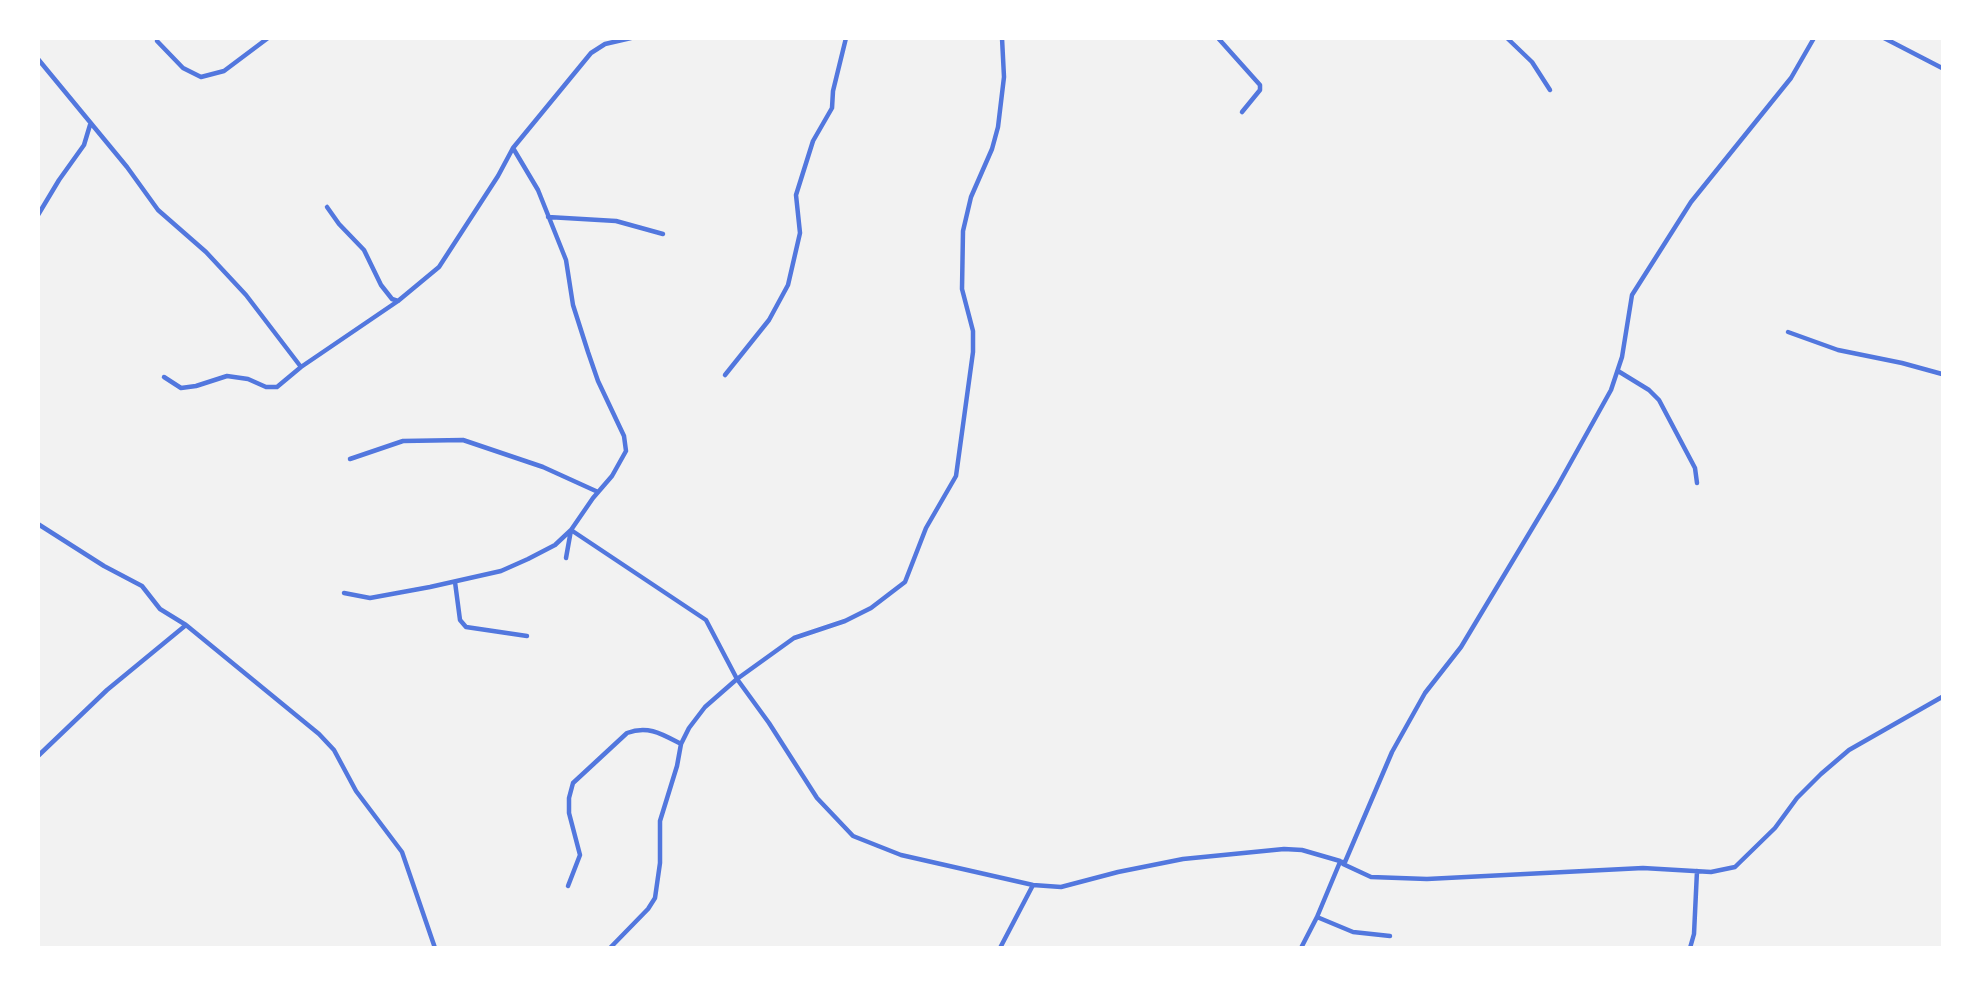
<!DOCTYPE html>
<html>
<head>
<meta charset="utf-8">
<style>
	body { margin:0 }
	#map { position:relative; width:1981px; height:986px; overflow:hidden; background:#f2f2f2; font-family:"Sofia Sans Condensed",sans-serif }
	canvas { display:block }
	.frame { position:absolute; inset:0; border:40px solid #fff; pointer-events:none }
</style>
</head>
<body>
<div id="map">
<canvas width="1981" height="986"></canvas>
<div class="frame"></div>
</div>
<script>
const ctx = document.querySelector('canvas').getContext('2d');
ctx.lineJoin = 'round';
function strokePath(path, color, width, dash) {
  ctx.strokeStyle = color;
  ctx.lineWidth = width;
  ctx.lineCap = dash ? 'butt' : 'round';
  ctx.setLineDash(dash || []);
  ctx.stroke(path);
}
const minor = new Path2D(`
	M 1218,38 L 1260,85 L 1260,90 L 1242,112
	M 1507,38 L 1532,62 L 1550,90
	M 1884,38 L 1942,68
	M 157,41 L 183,68 L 201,77 L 224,71 L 268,38
	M 38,59 L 127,167 L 158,210 L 206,252 L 246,295 L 301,367
	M 327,207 L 339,224 L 364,250 L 381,285 L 392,299 L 398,301
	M 38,215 L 59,180 L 84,145 L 90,125
	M 548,217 L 616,221 L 663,234
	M 1788,332 L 1838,350 L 1902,363 L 1942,374
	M 1618,371 L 1649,390 L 1659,400 L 1695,468 L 1697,483
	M 725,375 L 769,320 L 788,285 L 800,233 L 796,195 L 813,141 L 832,108 L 833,91 L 846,38
	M 164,377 L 181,388 L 196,386 L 227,376 L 248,379 L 266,387 L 277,387 L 301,367 L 398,301 L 439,267 L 498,176 L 513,148 L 591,53 L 605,44 L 631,38
	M 350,459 L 403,441 L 463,440 L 543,467 L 598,492
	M 38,524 L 104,566 L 142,586 L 160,609 L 186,625 L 319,734 L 334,750 L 356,791 L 402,852 L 435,948
	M 566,558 L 571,530 L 706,620 L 737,679 L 769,723 L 817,798 L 853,836 L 901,855 L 1033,885 L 1061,887 L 1118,872 L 1183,859 L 1284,849 L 1302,850 L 1340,861
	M 455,582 L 460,620 L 466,627 L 527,636
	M 344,593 L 370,598 L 430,587 L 501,571 L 528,559 L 555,545 L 571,530 L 593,498 L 612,476 L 626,451 L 624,436 L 598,381 L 588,352 L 573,305 L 566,260 L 538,190 L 513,148
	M 38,756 L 107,690 L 186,625
	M 1343,864 L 1371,877 L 1427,879 L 1643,868 L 1711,872 L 1735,867 L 1775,828 L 1797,798 L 1821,774 L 1849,750 L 1942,697
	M 568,886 L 580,855 L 569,813 L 569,798 L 573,783 L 627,733 C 648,725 662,734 681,744
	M 1317,917 L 1353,932 L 1390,936
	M 610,948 L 648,909 L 655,898 L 660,863 L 660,821 L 677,766 L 681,744 L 689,728 L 705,707 L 737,679 L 794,638 L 845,621 L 871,608 L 905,582 L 926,528 L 956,476 L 973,352 L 973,331 L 962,289 L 963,231 L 971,197 L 992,149 L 998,127 L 1004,77 L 1002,38
	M 1000,948 L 1033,885
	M 1301,948 L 1317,917 L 1340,862 L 1345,862 L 1392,752 L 1425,693 L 1461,647 L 1557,487 L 1611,390 L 1622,357 L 1632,295 L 1691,202 L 1791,78 L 1814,38
	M 1690,948 L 1694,934 L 1697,871`);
strokePath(minor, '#5277de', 4.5);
</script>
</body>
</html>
